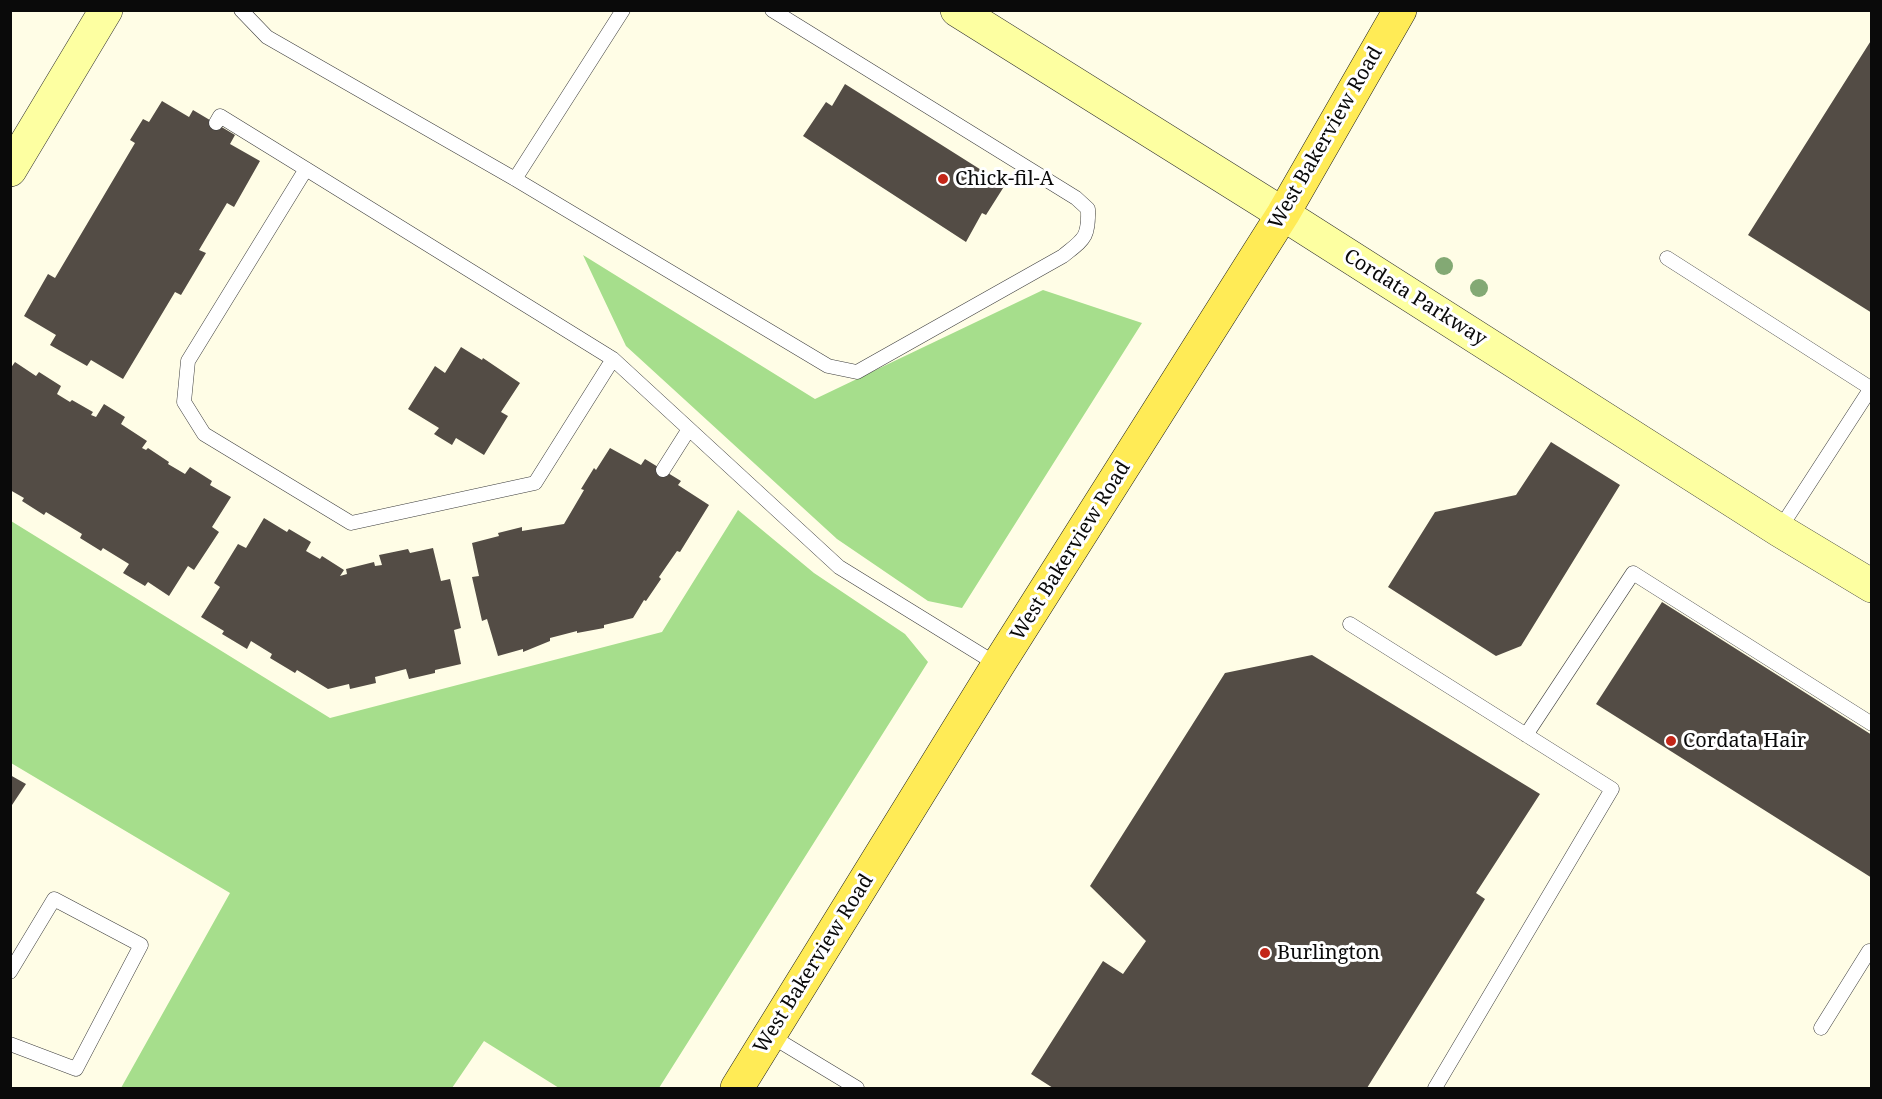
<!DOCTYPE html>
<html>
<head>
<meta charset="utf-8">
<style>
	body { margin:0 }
	#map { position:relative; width:1882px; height:1099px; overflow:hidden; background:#fffde6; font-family:"Noto Serif",serif }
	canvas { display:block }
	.frame { position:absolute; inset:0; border:12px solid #0a0a0a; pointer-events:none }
</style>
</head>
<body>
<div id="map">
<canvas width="1882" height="1099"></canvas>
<div class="frame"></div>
</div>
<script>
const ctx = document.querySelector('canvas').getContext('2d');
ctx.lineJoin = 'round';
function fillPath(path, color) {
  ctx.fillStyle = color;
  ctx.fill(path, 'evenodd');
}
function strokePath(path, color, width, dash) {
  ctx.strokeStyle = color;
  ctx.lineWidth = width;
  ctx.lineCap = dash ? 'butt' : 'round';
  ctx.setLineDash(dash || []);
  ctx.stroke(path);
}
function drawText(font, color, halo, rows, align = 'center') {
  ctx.font = font + ' "Noto Serif",serif';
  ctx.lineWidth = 6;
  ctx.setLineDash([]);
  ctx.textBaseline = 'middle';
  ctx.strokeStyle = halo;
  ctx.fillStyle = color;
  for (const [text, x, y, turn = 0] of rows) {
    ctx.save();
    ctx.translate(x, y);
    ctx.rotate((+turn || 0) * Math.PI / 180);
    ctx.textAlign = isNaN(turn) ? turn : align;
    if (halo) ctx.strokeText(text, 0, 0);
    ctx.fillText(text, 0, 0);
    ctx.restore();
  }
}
const forest = new Path2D(`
	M 583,255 L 815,399 L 1043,290 L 1142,323 L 962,608 L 928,601 L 837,539 L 626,346 Z
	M 738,510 L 814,573 L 905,634 L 928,662 L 659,1088 L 559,1088 L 484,1041 L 452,1088 L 121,1088 L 230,893 L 11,763 L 11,521 L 330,718 L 662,632 Z`);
const building = new Path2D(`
	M 1872,39 L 1872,313 L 1748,235 Z
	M 845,84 L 1005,185 L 986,215 L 982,213 L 966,242 L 803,136 L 826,102 L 832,106 Z
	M 162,101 L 189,117 L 193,110 L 235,135 L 230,144 L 260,161 L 234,207 L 227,203 L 199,250 L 206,253 L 181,295 L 175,292 L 123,379 L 91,360 L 87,366 L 50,345 L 56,335 L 24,316 L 48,274 L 55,278 L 135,143 L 130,140 L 143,119 L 149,122 Z
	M 461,347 L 482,360 L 483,358 L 520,383 L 501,412 L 508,416 L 484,455 L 456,438 L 452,445 L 434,434 L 439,428 L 408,409 L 435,366 L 445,373 Z
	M 15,362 L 36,376 L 39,372 L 61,386 L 57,394 L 70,402 L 72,400 L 93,412 L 91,415 L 96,417 L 104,404 L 125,417 L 121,424 L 147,441 L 142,448 L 146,450 L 148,448 L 169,462 L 168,464 L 185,474 L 190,467 L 212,481 L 210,485 L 231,497 L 212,527 L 219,532 L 194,570 L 188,566 L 169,596 L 148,582 L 145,586 L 123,573 L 129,564 L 103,548 L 101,551 L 80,538 L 82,534 L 46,512 L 44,515 L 22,501 L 24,498 L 10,490 L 10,369 Z
	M 1551,442 L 1620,485 L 1521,646 L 1496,656 L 1388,587 L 1435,512 L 1516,495 Z
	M 610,448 L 641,465 L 645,459 L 681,481 L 678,485 L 709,505 L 680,552 L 677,551 L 659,577 L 661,579 L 646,601 L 644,600 L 633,618 L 604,625 L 604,628 L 577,633 L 577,631 L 550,638 L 550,641 L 523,652 L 523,649 L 498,656 L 487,619 L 482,621 L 472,577 L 479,576 L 472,543 L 499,536 L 498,533 L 522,527 L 522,531 L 564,524 L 584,490 L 581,489 L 594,468 L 596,470 Z
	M 264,518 L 287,532 L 289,529 L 311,542 L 306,551 L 320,559 L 322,556 L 344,570 L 340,576 L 347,574 L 346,569 L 374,562 L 375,566 L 382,565 L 379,555 L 408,549 L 410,553 L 433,548 L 441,581 L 450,579 L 461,628 L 454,630 L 461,664 L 435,670 L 435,673 L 409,679 L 406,669 L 375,677 L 376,683 L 350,689 L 349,684 L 328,689 L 297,670 L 295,673 L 270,658 L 272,654 L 251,641 L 247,649 L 222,634 L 224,631 L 201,617 L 220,587 L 214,583 L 238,544 L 246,548 Z
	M 1662,602 L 1872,735 L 1872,878 L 1596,704 Z
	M 1312,655 L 1540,794 L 1476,893 L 1485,899 L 1367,1088 L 1053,1088 L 1031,1074 L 1103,961 L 1123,974 L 1146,941 L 1090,886 L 1225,673 Z
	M 10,775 L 26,784 L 10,808 Z`);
const lane = new Path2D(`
	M 241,10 L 267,37 L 515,179 L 828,366 L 857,372 L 1063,256 C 1084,239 1089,238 1088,209 L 1076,198 L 772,10
	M 216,123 L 220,116 L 306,169
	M 515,179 L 623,10
	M 1667,258 L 1872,389
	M 613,359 L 535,483 L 351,523 L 204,434 L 184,402 L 188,361 L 306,169 L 613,359 L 839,567 L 998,665
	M 663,470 L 689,429
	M 1779,530 L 1871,388
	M 1350,624 L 1612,789 L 1435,1088
	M 1526,735 L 1633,573 L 1872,724
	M 10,972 L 54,899 L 141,945 L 76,1069 L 10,1044
	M 1821,1028 L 1869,951
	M 771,1036 L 857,1088`);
const secondary = new Path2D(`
	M 957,10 L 1283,214 L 1779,530 L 1872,586
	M 10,170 L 106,10`);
const primary = new Path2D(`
	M 737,1088 L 998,665 L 1283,214 L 1400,10`);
const trees = [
	[1444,266],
	[1479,288]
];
const markers = [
	[943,179,6,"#c32618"],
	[1671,741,6,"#c32618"],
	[1265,953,6,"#c32618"]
];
const streetNames = [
	["West Bakerview Road",1326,138,-60],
	["Cordata Parkway",1415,298,32],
	["West Bakerview Road",1071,551,-58],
	["West Bakerview Road",814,964,-58]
];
const poiNames = [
	["Chick-fil-A",955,179],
	["Cordata Hair",1683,741],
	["Burlington",1277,953]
];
fillPath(forest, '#a6de8c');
fillPath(building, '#534c45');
strokePath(lane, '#3d3d3d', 15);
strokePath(secondary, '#2c2c2c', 34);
strokePath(primary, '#1b1b1b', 34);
strokePath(lane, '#fff', 14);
strokePath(secondary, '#fdffa1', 33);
strokePath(primary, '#ffeb56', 33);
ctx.fillStyle = '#83a974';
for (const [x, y] of trees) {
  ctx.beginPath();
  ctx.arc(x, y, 9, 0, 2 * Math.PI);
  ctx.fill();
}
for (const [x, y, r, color] of markers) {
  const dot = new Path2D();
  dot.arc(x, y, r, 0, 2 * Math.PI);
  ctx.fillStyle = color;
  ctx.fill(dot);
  strokePath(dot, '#fff', 2);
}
drawText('20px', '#0a0a0a', '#fff', streetNames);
drawText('20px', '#0a0a0a', '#fff', poiNames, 'left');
</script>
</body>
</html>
